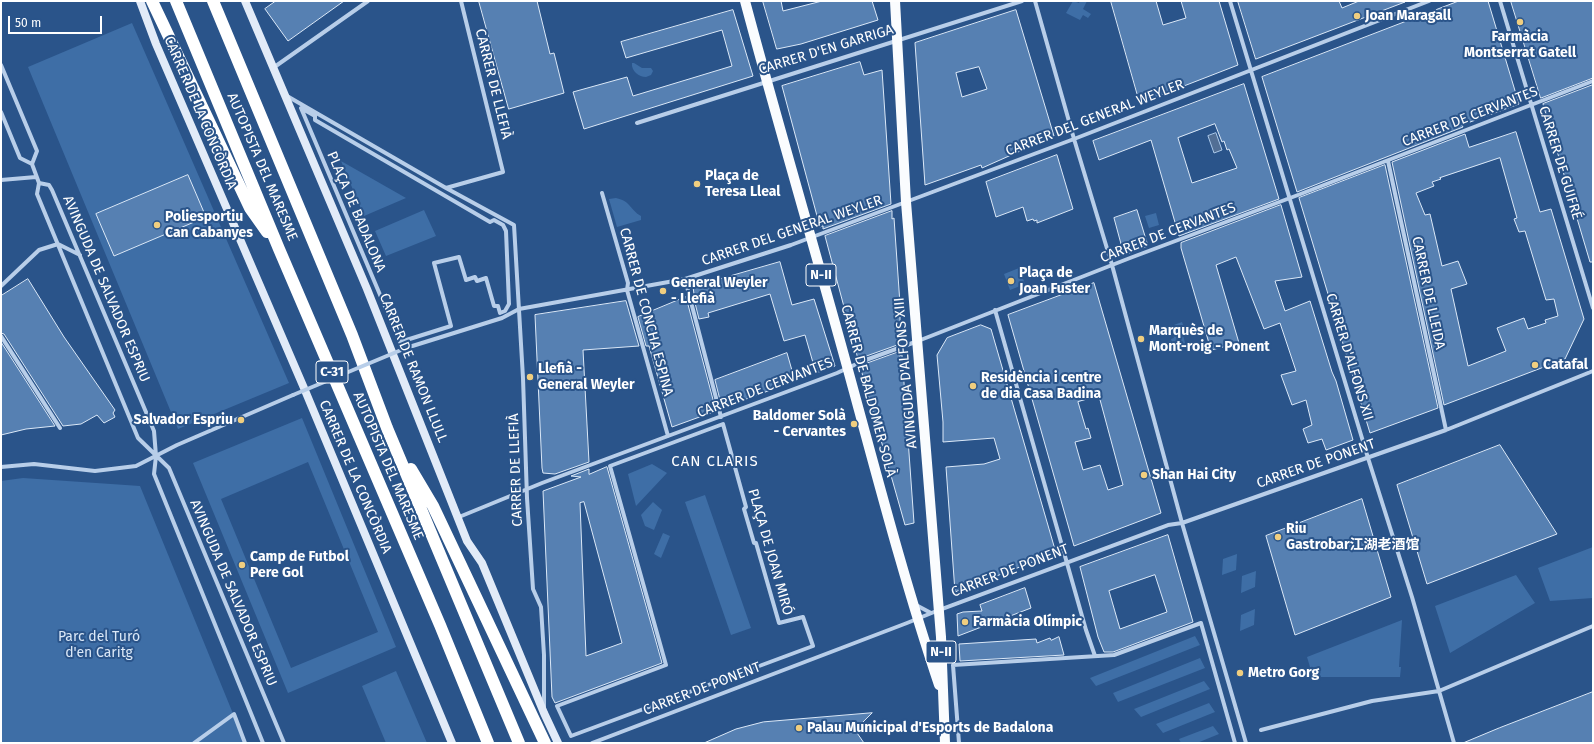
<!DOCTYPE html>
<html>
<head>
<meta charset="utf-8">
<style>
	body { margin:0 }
	#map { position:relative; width:1594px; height:744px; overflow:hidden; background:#2a548a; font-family:"Fira Sans",sans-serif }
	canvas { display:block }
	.frame { position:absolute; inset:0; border:2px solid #fff; pointer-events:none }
	.scale { position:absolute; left:8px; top:16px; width:94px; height:18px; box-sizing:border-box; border:2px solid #fff; border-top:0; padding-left:5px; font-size:12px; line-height:14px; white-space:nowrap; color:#fff; -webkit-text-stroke:3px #2a548a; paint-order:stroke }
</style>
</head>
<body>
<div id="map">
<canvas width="1594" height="744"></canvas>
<div class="frame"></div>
<div class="scale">50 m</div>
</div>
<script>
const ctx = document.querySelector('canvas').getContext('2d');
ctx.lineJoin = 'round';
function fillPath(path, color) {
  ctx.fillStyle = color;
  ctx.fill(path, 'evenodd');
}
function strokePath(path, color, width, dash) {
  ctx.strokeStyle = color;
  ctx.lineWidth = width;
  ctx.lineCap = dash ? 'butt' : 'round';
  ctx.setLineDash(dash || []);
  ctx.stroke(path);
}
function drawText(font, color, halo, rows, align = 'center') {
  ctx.font = font + ' "Fira Sans","Noto Sans SC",sans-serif';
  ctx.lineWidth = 4;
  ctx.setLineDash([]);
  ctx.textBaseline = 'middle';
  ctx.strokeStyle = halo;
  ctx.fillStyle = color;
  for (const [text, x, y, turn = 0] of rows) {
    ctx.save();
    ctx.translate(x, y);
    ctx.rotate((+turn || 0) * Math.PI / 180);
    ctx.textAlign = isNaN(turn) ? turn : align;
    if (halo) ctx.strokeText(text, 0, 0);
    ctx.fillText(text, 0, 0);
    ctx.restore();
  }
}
const green = new Path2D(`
	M 1073,1 L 1079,3 L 1080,1 L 1087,1 L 1083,9 L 1091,14 L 1088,18 L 1083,15 L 1080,20 L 1066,13 Z
	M 132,23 L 289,383 L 178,429 L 28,67 Z
	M 632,63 L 634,63 L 642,68 L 651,68 L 653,71 L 651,75 L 646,77 C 639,77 631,71 632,63 Z
	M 341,161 L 406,198 L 364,216 Z
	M 616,198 C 631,201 630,210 641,216 L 641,220 L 617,227 L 609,199 Z
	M 424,210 L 436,236 L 386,256 L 375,231 Z
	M 1156,213 L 1159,225 L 1149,228 L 1145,216 Z
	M 1019,268 L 1025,284 L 1010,290 L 1004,274 Z
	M 1182,322 L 1186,334 L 1183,335 L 1186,347 L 1175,352 L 1171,339 L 1174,338 L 1171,326 Z
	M 302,418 L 396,647 L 288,693 L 193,463 ZM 308,462 L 378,632 L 291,668 L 221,499 Z
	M 652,464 L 667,473 L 636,506 L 628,474 Z
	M 23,478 L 140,486 L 245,743 L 1,743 L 1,481 Z
	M 705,495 L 751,628 L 731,635 L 685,502 Z
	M 653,502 L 662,510 L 654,530 L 645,526 L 641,515 Z
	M 663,533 L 670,536 L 661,558 L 654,554 Z
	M 1593,547 L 1593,598 L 1550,601 L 1538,568 Z
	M 1237,554 L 1236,570 L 1222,575 L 1223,559 Z
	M 1256,571 L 1255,587 L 1241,593 L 1242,576 Z
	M 1516,575 L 1535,603 L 1450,653 L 1435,606 Z
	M 1255,609 L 1254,625 L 1240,631 L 1241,615 Z
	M 1402,620 L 1399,667 L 1401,667 L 1400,677 L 1313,677 L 1307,657 Z
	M 1195,636 L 1200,645 L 1096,686 L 1090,678 Z
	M 1200,658 L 1205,668 L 1118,702 L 1113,693 Z
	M 396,671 L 427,743 L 386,743 L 362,686 Z
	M 1204,681 L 1210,689 L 1141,717 L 1134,709 Z
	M 1209,703 L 1215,712 L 1163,733 L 1156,724 Z
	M 1213,726 L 1219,734 L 1197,743 L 1181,743 L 1179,739 Z`);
const water = new Path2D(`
	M 1216,133 L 1222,150 L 1214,153 L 1208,136 Z`);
const building = new Path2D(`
	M 276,1 L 344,1 L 288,41 L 265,9 Z
	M 479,1 L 537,1 L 550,54 L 554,53 L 564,93 L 509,109 Z
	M 763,1 L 781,1 L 783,11 L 822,1 L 872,1 L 878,20 L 801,44 L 777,49 Z
	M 1111,1 L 1156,1 L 1163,25 L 1186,18 L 1181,1 L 1219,1 L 1238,65 L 1140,103 Z
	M 1238,1 L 1339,1 L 1342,8 L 1359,1 L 1405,2 L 1256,59 Z
	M 1459,1 L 1488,1 L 1519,104 L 1462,125 L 1463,127 L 1297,192 L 1262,77 Z
	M 1511,1 L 1593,1 L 1593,78 L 1541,98 Z
	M 733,10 L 753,76 L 584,129 L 573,92 L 627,77 L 633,96 L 732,66 L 722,30 L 626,58 L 621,42 Z
	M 1016,10 L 1054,136 L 982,168 L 981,165 L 925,185 L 915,43 ZM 979,67 L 987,89 L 962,97 L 956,73 Z
	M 860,62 L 864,75 L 882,70 L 891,204 L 823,229 L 823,226 L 820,227 L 782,86 Z
	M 1244,84 L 1279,199 L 1179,236 L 1151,140 L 1099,160 L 1093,141 ZM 1215,124 L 1222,142 L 1224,141 L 1227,150 L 1229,149 L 1237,168 L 1192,183 L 1178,138 Z
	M 1593,85 L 1593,262 L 1590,262 L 1543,104 Z
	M 1516,132 L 1540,212 L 1551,209 L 1584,319 L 1565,359 L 1444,405 L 1392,162 L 1465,134 L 1469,147 ZM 1500,158 L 1517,218 L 1514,219 L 1519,232 L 1525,231 L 1546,300 L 1554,299 L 1558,316 L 1545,320 L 1546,323 L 1528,329 L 1524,318 L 1497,328 L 1506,351 L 1468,366 L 1451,289 L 1467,284 L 1458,261 L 1442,266 L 1430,214 L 1425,215 L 1416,193 L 1434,186 L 1432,182 L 1441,179 L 1440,178 Z
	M 1057,155 L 1073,209 L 1037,223 L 1037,220 L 1034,221 L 1033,219 L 1027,221 L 1023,207 L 996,217 L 986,182 Z
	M 1385,165 L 1438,408 L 1370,433 L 1299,198 Z
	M 188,175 L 206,217 L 114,256 L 96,214 Z
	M 1281,205 L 1302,277 L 1275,281 L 1285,311 L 1310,301 L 1332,372 L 1336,381 L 1353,440 L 1326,450 L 1322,439 L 1308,443 L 1303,429 L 1312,425 L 1306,400 L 1292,405 L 1281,375 L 1296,371 L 1280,323 L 1264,329 L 1236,257 L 1216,265 L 1239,343 L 1211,350 L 1181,248 L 1181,243 Z
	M 1137,210 L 1148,246 L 1124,255 L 1114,218 Z
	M 892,211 L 892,219 L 894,218 L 900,304 L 900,344 L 858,359 L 825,236 Z
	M 780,262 L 792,305 L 814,299 L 835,366 L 816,373 L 805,335 L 784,341 L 770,294 L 708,313 L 709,317 L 699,319 L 693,295 L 694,294 L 693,287 Z
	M 28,279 L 64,337 L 115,410 L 113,413 L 115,417 L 104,423 L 97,415 L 81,424 L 63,426 L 4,334 L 1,333 L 1,296 Z
	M 1094,283 L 1161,513 L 1074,546 L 1008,315 ZM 1099,396 L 1123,485 L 1108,490 L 1100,465 L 1083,470 L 1075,442 L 1091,438 L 1088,428 L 1086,429 L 1078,402 Z
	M 686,297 L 716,411 L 672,427 L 649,346 L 646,346 L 638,317 Z
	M 626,301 L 639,346 L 583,350 L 589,462 L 555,474 L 543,473 L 542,468 L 535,315 Z
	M 981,325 L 991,329 L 1056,553 L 955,592 L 946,467 L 984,464 L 1000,459 L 994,438 L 943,442 L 943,422 L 937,355 L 947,338 Z
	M 1,342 L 55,426 L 26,429 L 1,435 Z
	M 899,352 L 899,356 L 902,355 L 914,523 L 905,525 L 860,366 Z
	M 787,353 L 795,381 L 722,408 L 715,380 Z
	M 1500,445 L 1557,534 L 1427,584 L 1397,485 Z
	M 607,467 L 662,663 L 555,703 L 552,697 L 543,491 L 581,477 L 571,476 L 589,469 L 589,474 ZM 584,502 L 622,643 L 586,656 L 580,503 Z
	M 1362,499 L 1391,597 L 1295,635 L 1266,536 Z
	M 1168,535 L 1193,622 L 1113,652 L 1104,652 L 1098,637 L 1080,567 ZM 1155,575 L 1167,612 L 1120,629 L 1109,591 Z
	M 1025,588 L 1031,608 L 958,636 L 957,614 L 963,612 L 982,611 L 980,605 Z
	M 1059,637 L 1064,655 L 960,661 L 959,644 L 1036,639 L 1037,643 L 1050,638 L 1051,640 Z
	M 1593,692 L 1593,743 L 1463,743 L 1499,728 Z
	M 872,713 L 855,730 L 864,743 L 704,743 L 736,729 L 763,722 Z`);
const street = new Path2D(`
	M 1035,1 L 1074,139 L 1112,265 L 1182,523 L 1246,743
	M 1230,1 L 1368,458 L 1412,597 L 1454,743
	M 1500,1 L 1593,308
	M 1,65 L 37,151 L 32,164
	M 273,68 L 368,1
	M 287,96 L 446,188 L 514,225 L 523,378 L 527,498 L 533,589 L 541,607 L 544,655 L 544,707
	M 301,108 L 315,116 L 315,120 L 490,222 L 494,220 L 503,225 L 506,231 L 509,304 L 505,311 L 500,313 L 498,306 L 494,306 L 486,278 L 477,281 L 475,277 L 466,280 L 459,257 L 434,263 L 451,326 L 400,342 Z
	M 1,112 L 20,158 L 32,164 L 39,183 L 37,194 L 138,438 L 169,468 L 284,743
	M 637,123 L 1022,1
	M 1388,161 L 1446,430
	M 1,180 L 36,177
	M 39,183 L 49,185 L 52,190 L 154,431 L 156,456 L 154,474 L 263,743
	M 446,188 L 503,172 L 461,1
	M 602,193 L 628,283 L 627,290 L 668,436
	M 685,279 L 721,417
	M 1,286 L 39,250 L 58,244 L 80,255
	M 995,310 L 1086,630 L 1095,656
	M 1,336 L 60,428
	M 406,348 L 502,318 L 519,309 L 685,279 L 791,245 L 1074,139 L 1429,1
	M 723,424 L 746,507 L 744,509 L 754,543 L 756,543 L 779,623 L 803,617 L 813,646 L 571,736 L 557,706 L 666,665 L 610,466 Z
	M 1,467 L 34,464 L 95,471 L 136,466 L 177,445 L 293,395
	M 459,517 L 542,483 L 837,373 L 863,361 L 918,341 L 1130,258 L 1298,195 L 1593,81
	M 916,605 L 931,613
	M 1261,730 L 1372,701 L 1439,691 L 1593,626
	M 194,743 L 234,714 L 245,743
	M 592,743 L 907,623 L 939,610 L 1168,525 L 1182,523 L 1446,430 L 1593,371
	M 959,743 L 953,665 L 1114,655 L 1201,623 L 1235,743`);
const secondary = new Path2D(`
	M 140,1 L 156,44 L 304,388 L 452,743
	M 245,1 L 367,289 L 467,541 L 482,563 L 544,713 L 558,743`);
const primary = new Path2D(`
	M 745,1 C 777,121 812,239 845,359 C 875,468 903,578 939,685
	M 895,1 L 906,202 L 941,637 L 945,743`);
const highway = new Path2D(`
	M 152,1 L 250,208 L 267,232
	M 176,1 L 279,249 L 440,625 L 488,743
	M 213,1 L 352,335 L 387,428 L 519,743
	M 411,469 L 433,506 L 545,743`);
const streetBridge = new Path2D(`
	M 293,395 L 406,348`);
const markers = [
	[1357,16,4,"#f0ce7f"],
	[1520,22,4,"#f0ce7f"],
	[697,184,4,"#f0ce7f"],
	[157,225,4,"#f0ce7f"],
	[1011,281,4,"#f0ce7f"],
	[663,291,4,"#f0ce7f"],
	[1141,339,4,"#f0ce7f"],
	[1535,365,4,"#f0ce7f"],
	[530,377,4,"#f0ce7f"],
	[973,386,4,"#f0ce7f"],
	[241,420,4,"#f0ce7f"],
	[854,424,4,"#f0ce7f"],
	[1144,475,4,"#f0ce7f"],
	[1278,537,4,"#f0ce7f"],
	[242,565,4,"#f0ce7f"],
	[965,622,4,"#f0ce7f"],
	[1240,673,4,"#f0ce7f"],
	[799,728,4,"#f0ce7f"]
];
const shields = [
	[821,275,30],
	[332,372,32],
	[941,652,30]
];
const shieldNames = [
	["N-II",821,275],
	["C-31",332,372],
	["N-II",941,652]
];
const poiNames = [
	["Joan Maragall",1365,16],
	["Farmàcia",1520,37,"center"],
	["Montserrat Gatell",1520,53,"center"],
	["Plaça de",705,176],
	["Teresa Lleal",705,192],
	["Poliesportiu",165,217],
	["Can Cabanyes",165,233],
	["Plaça de",1019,273],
	["Joan Fuster",1019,289],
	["General Weyler",671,283],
	["- Llefià",671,299],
	["Marquès de",1149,331],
	["Mont-roig - Ponent",1149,347],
	["Catafal",1543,365],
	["Llefià -",538,369],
	["General Weyler",538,385],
	["Residència i centre",981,378],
	["de dia Casa Badina",981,394],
	["Baldomer Solà",846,416,"right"],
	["- Cervantes",846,432,"right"],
	["Salvador Espriu",233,420,"right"],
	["Shan Hai City",1152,475],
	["Riu",1286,529],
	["Gastrobar江湖老酒馆",1286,545],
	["Camp de Futbol",250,557],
	["Pere Gol",250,573],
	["Farmàcia Olímpic",973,622],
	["Metro Gorg",1248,673],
	["Palau Municipal d'Esports de Badalona",807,728]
];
const streetNames = [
	["CARRER D'EN GARRIGA",826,50,-17],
	["CARRER DE LLEFIÀ",493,84,76],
	["CARRER DE LA CONCÒRDIA",200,113,67],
	["CARRER DE CERVANTES",1470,117,-21],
	["CARRER DEL GENERAL WEYLER",1095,118,-21],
	["CARRER DE GUIFRÉ",1560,163,73],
	["AUTOPISTA DEL MARESME",262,167,67],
	["PLAÇA DE BADALONA",356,212,67],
	["CARRER DEL GENERAL WEYLER",792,231,-19],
	["CARRER DE CERVANTES",1168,233,-21],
	["AVINGUDA DE SALVADOR ESPRIU",106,289,67],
	["CARRER DE LLEIDA",1428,293,78],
	["CARRER DE CONCHA ESPINA",646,312,75],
	["CARRER D'ALFONS XII",1349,357,73],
	["CARRER DE RAMON LLULL",413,368,68],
	["AVINGUDA D'ALFONS XIII",906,373,-95],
	["CARRER DE CERVANTES",765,388,-21],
	["CARRER DE BALDOMER SOLÀ",868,391,75],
	["CARRER DE PONENT",1316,464,-19],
	["AUTOPISTA DEL MARESME",388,466,67],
	["CARRER DE LLEFIÀ",516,470,-92],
	["CARRER DE LA CONCÒRDIA",355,477,67],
	["PLAÇA DE JOAN MIRÓ",770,552,74],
	["CARRER DE PONENT",1010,571,-21],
	["AVINGUDA DE SALVADOR ESPRIU",233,593,67],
	["CARRER DE PONENT",702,689,-21]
];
const parkNames = [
	["Parc del Turó",99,637],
	["d'en Caritg",99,653]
];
const neighbourhoodNames = [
	["CAN CLARIS",715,462]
];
fillPath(green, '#3e6ea6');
fillPath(water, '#526f95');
strokePath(water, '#acc9e9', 1);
fillPath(building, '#5680b2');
strokePath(building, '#dbe8f7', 1);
strokePath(street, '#b8cee9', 4);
strokePath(secondary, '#e2ebf8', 8);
strokePath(primary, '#fafcfe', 10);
strokePath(highway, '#fff', 12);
strokePath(streetBridge, '#b8cee9', 4);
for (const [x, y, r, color] of markers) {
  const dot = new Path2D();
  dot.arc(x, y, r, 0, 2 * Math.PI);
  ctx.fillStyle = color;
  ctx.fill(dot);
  strokePath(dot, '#2a548a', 1.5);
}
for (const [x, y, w] of shields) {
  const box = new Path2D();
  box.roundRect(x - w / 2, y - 11, w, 22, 3);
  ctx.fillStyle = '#2a548a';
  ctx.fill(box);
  strokePath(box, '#fff', 1);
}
drawText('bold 13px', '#fff', null, shieldNames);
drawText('bold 14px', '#fff', '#2a548a', poiNames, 'left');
drawText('14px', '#fff', '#2a548a', streetNames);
drawText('14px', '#dbe8f7', '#2a548a', parkNames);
ctx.letterSpacing = '1px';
drawText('15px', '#fff', '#2a548a', neighbourhoodNames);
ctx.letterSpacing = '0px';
</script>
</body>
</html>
